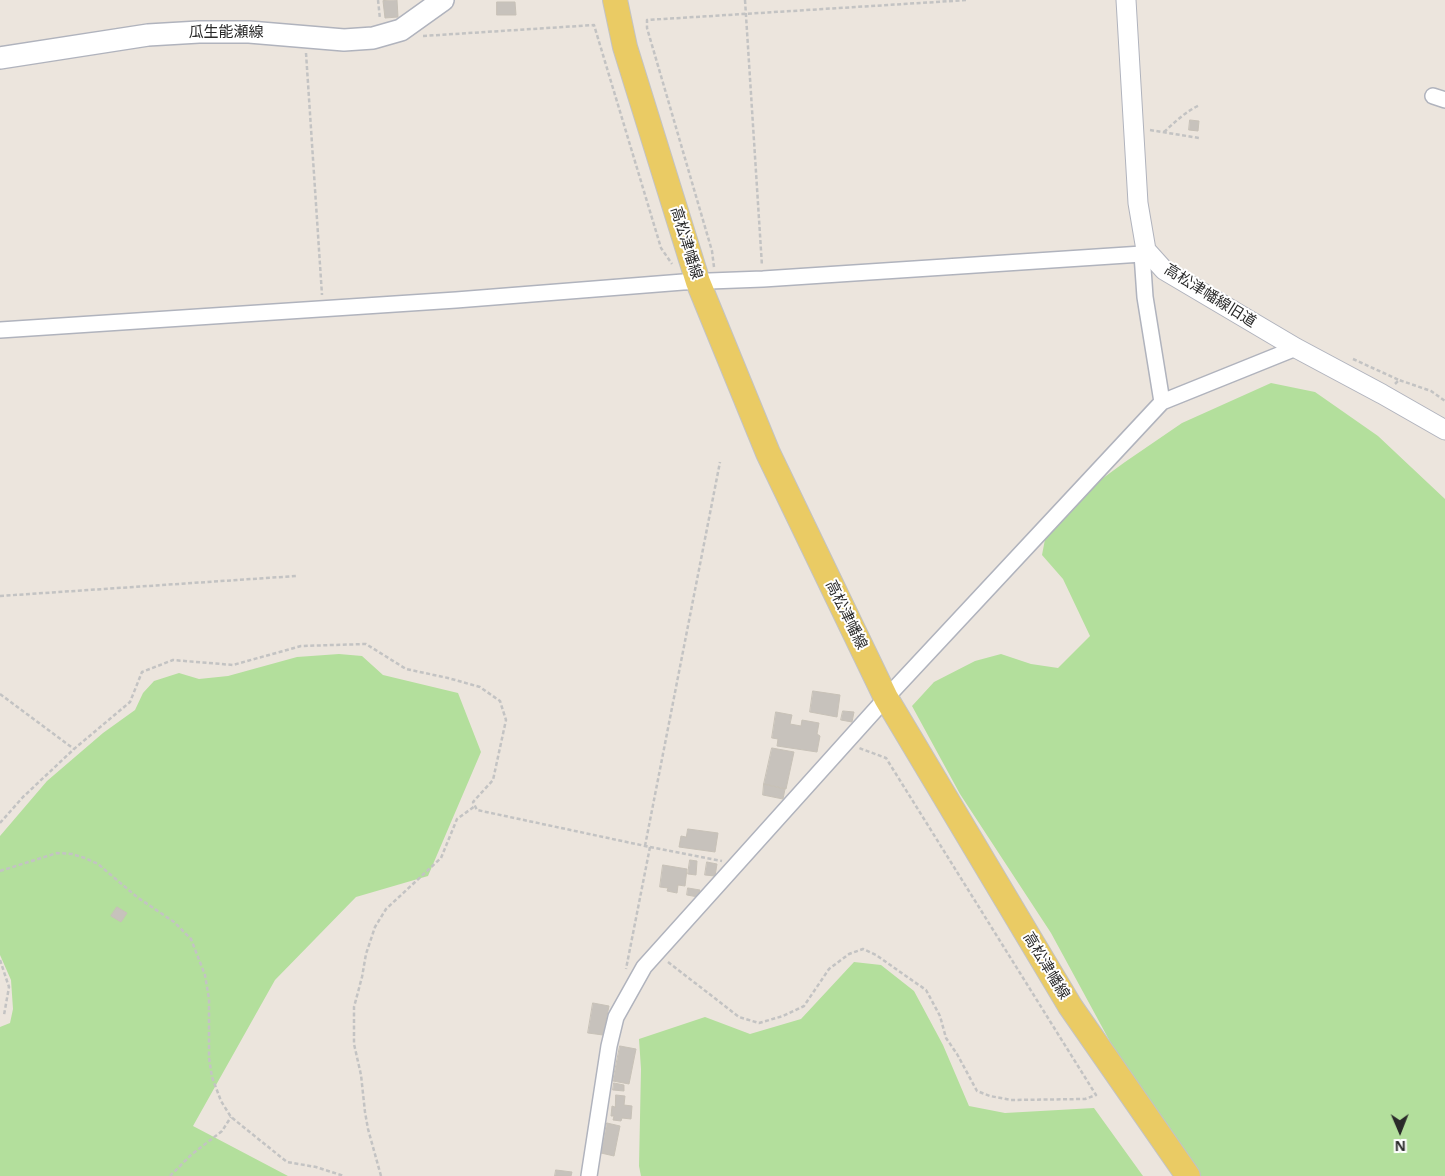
<!DOCTYPE html>
<html>
<head>
<meta charset="utf-8">
<style>
	body { margin:0 }
	#map { position:relative; width:1445px; height:1176px; overflow:hidden; background:#ece5dd; font-family:"Noto Sans",sans-serif }
	canvas { display:block }
	.north { position:absolute; left:1375px; top:1106px; width:50px; height:50px; -webkit-text-stroke:4px #fff; paint-order:stroke; rotate:179deg; font-size:14px; font-weight:700; line-height:20px; text-align:center; color:#2a2a2a }
	.north::after { content:''; display:block; margin:auto; width:18px; height:22px; background:#2a2a2a; clip-path:polygon(50% 0,100% 100%,50% 72%,0 100%) }
</style>
</head>
<body>
<div id="map">
<canvas width="1445" height="1176"></canvas>
<div class="north">N</div>
</div>
<script>
const ctx = document.querySelector('canvas').getContext('2d');
ctx.lineJoin = 'round';
function fillPath(path, color) {
  ctx.fillStyle = color;
  ctx.fill(path, 'evenodd');
}
function strokePath(path, color, width, dash) {
  ctx.strokeStyle = color;
  ctx.lineWidth = width;
  ctx.lineCap = dash ? 'butt' : 'round';
  ctx.setLineDash(dash || []);
  ctx.stroke(path);
}
function drawText(font, color, halo, rows, align = 'center') {
  ctx.font = font + ' "Noto Sans","Noto Sans JP",sans-serif';
  ctx.lineWidth = 4;
  ctx.setLineDash([]);
  ctx.textBaseline = 'middle';
  ctx.strokeStyle = halo;
  ctx.fillStyle = color;
  for (const [text, x, y, turn = 0] of rows) {
    ctx.save();
    ctx.translate(x, y);
    ctx.rotate((+turn || 0) * Math.PI / 180);
    ctx.textAlign = isNaN(turn) ? turn : align;
    if (halo) ctx.strokeText(text, 0, 0);
    ctx.fillText(text, 0, 0);
    ctx.restore();
  }
}
const green = new Path2D(`
	M 1271,383 L 1315,392 L 1378,436 L 1445,499 L 1445,1176 L 1197,1176 L 1132,1082 L 1051,933 L 960,794 L 912,706 L 934,682 L 975,661 L 1001,654 L 1031,664 L 1058,668 L 1090,636 L 1063,579 L 1042,555 L 1046,534 L 1084,492 L 1125,462 L 1182,423 Z
	M 339,654 L 362,656 L 383,675 L 458,693 L 481,752 L 428,876 L 356,897 L 275,980 L 193,1126 L 288,1176 L 0,1176 L 0,1027 L 10,1023 L 13,1009 L 11,980 L 0,955 L 0,836 L 47,781 L 103,733 L 135,710 L 143,693 L 154,681 L 179,673 L 199,679 L 228,676 L 297,657 Z
	M 854,962 L 881,965 L 914,991 L 943,1045 L 969,1106 L 1005,1113 L 1094,1108 L 1143,1176 L 641,1176 L 639,1166 L 641,1069 L 639,1039 L 705,1017 L 750,1034 L 801,1019 Z`);
const building = new Path2D(`
	M 397,0 L 398,17 L 385,18 L 383,1 Z
	M 497,2 L 515,2 L 516,15 L 497,15 Z
	M 1190,120 L 1199,121 L 1198,131 L 1189,130 Z
	M 813,691 L 840,695 L 837,717 L 810,712 Z
	M 843,711 L 854,712 L 852,722 L 841,720 Z
	M 776,712 L 792,715 L 790,724 L 801,726 L 802,720 L 819,723 L 817,734 L 820,736 L 817,752 L 777,746 L 778,739 L 772,738 Z
	M 772,748 L 794,752 L 786,789 L 764,784 Z
	M 764,784 L 785,789 L 783,799 L 763,795 Z
	M 688,829 L 718,833 L 715,852 L 679,847 L 681,836 L 686,837 Z
	M 690,860 L 697,861 L 696,875 L 688,874 Z
	M 707,862 L 717,864 L 715,876 L 705,875 Z
	M 663,865 L 687,869 L 685,886 L 678,885 L 677,893 L 667,891 L 668,888 L 660,887 Z
	M 688,888 L 700,890 L 698,897 L 687,895 Z
	M 117,907 L 127,913 L 121,922 L 111,916 Z
	M 593,1003 L 609,1006 L 603,1035 L 588,1033 Z
	M 620,1046 L 636,1049 L 629,1084 L 613,1081 Z
	M 614,1083 L 624,1085 L 624,1091 L 613,1090 Z
	M 616,1095 L 625,1096 L 624,1105 L 632,1106 L 631,1119 L 622,1118 L 621,1121 L 613,1120 L 614,1116 L 611,1116 L 612,1106 L 615,1107 Z
	M 607,1123 L 620,1126 L 614,1156 L 601,1153 Z
	M 556,1170 L 572,1172 L 571,1176 L 555,1176 Z`);
const path = new Path2D(`
	M 378,0 L 380,19
	M 745,0 L 762,266
	M 423,36 L 594,25 L 661,248 L 672,264
	M 306,53 L 322,295
	M 1150,130 L 1199,138
	M 1164,132 C 1175,122 1186,111 1200,105
	M 714,267 L 712,251 L 647,28 L 647,20 L 968,0
	M 1353,359 L 1399,380
	M 1395,384 L 1399,380 L 1431,391 L 1445,401
	M 0,596 L 296,576
	M 0,694 L 74,749
	M 0,823 L 23,797 L 74,749 L 130,702 L 142,672 L 173,660 L 233,665 L 301,646 L 366,644 L 406,669 L 448,678 L 480,687 L 500,701 L 506,720 L 493,780 L 473,802 L 477,810 L 650,847 L 626,969
	M 645,846 L 720,462
	M 650,847 L 722,861
	M 0,871 L 57,853 L 72,854 L 85,858 L 98,864 L 137,897 L 174,922 L 191,939 L 205,975 L 209,999 L 209,1058 L 212,1077 L 221,1101 L 231,1117 L 287,1162 L 316,1167 L 344,1176
	M 0,960 L 9,987 L 4,1015
	M 668,962 L 739,1017 L 759,1023 L 783,1016 L 804,1006 L 829,969 L 849,954 L 863,949 L 876,955 L 926,990 L 940,1016 L 946,1038 L 957,1054 L 977,1091 L 990,1096 L 1011,1100 L 1085,1099 L 1096,1095 L 886,758 L 859,748
	M 170,1176 L 191,1155 L 222,1131 L 231,1117
	M 381,1176 L 368,1129 L 365,1112 L 361,1075 L 354,1044 L 354,1007 L 362,977 L 366,954 L 375,927 L 386,909 L 441,858 L 457,819 L 475,806`);
const minor = new Path2D(`
	M 1433,96 L 1445,100
	M 1146,250 L 1142,254 L 1145,297 L 1162,402
	M 0,330 L 456,300 L 683,282 L 763,279 L 1142,254
	M 589,1176 L 609,1046 L 616,1017 L 644,967 L 886,698 L 1162,402 L 1296,348`);
const tertiary = new Path2D(`
	M 1126,0 L 1138,203 L 1146,250 L 1164,270 L 1296,348 L 1382,394 L 1445,430`);
const secondary = new Path2D(`
	M 0,58 L 148,35 L 199,32 L 249,32 L 344,40 L 373,38 L 401,30 L 443,0`);
const primary = new Path2D(`
	M 615,0 L 625,47 L 698,282 L 768,453 L 886,698 L 1070,1006 L 1188,1176`);
const streetNames = [
	["瓜生能瀬線",226,33],
	["高松津幡線",686,243,73],
	["高松津幡線旧道",1210,296,32],
	["高松津幡線",846,615,64],
	["高松津幡線",1046,966,59]
];
fillPath(green, '#b3df9c');
fillPath(building, '#c7c2bc');
strokePath(building, '#c7c1b7', 1);
strokePath(minor, '#b0b3bd', 18);
strokePath(tertiary, '#b0b3bd', 21);
strokePath(secondary, '#b0b3bd', 24);
strokePath(primary, '#c3c3c3', 26);
strokePath(path, '#c3c3c3', 2.5, [4, 2.5]);
strokePath(minor, '#fff', 15);
strokePath(tertiary, '#fff', 19);
strokePath(secondary, '#fff', 21);
strokePath(primary, '#eacb64', 24);
drawText('15px', '#2a2a2a', '#fff', streetNames);
</script>
</body>
</html>
